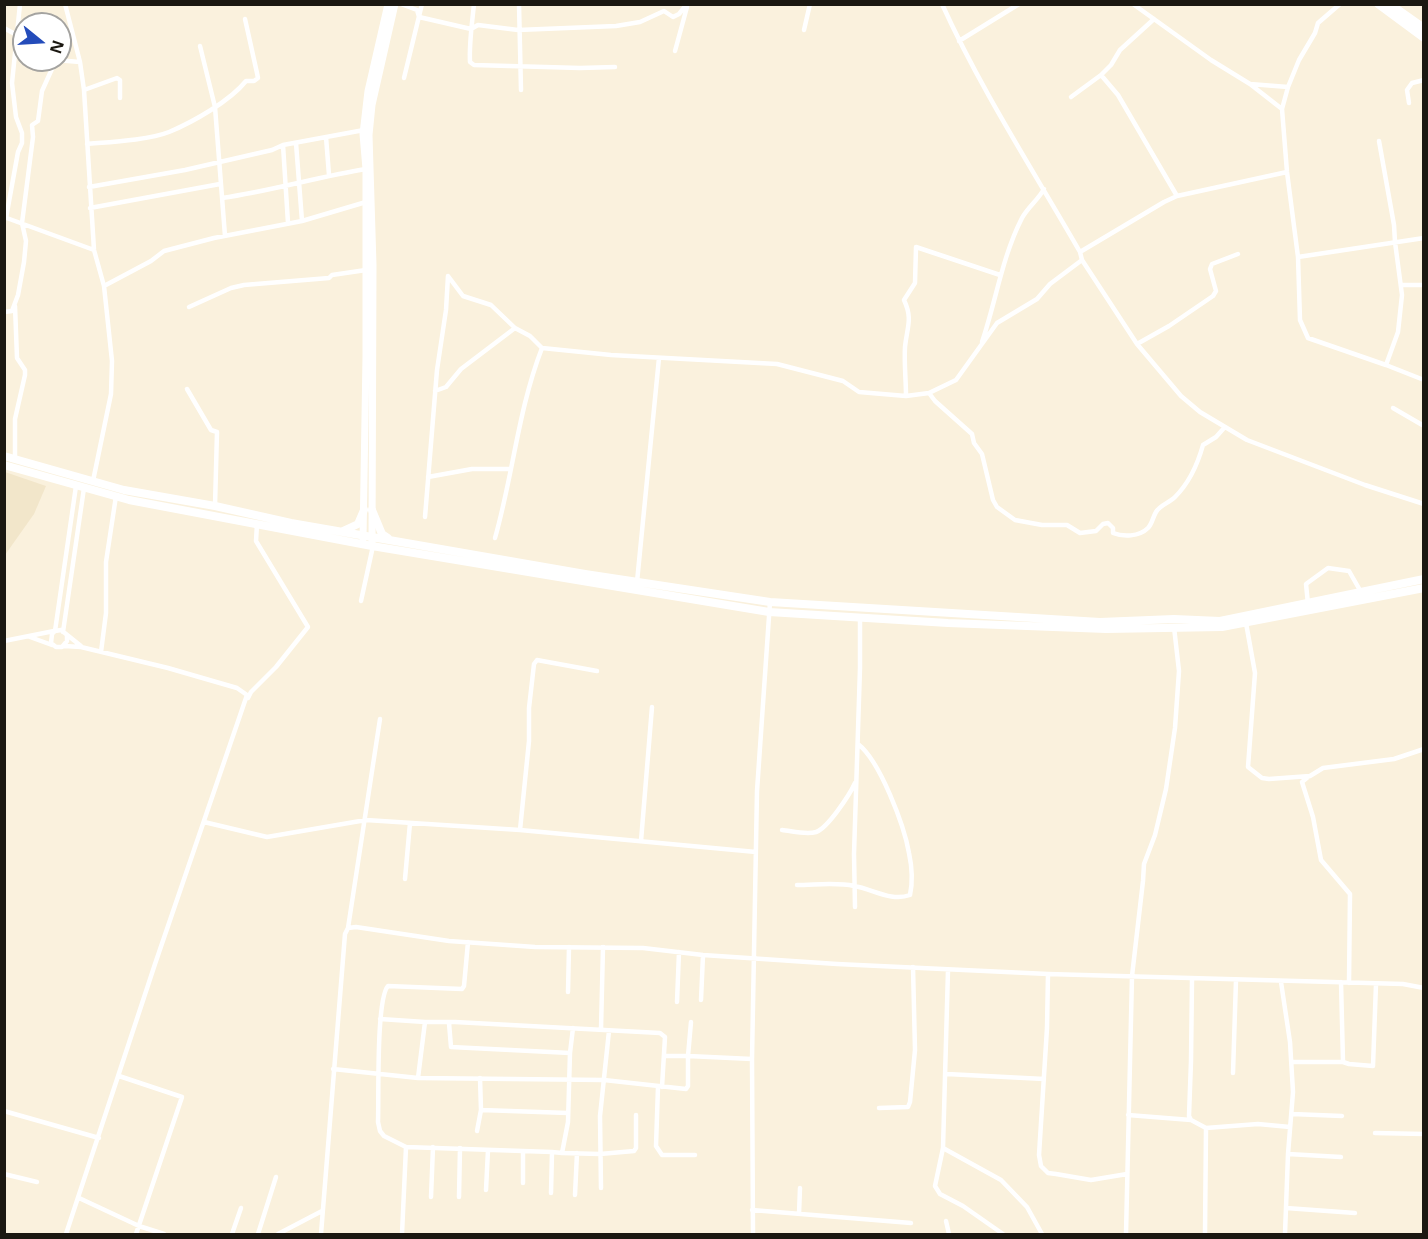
<!DOCTYPE html>
<html>
<head>
<meta charset="utf-8">
<style>
	body { margin:0 }
	#map { position:relative; width:1428px; height:1239px; overflow:hidden; background:#faf1dd; font-family:"Open Sans",sans-serif }
	canvas { display:block }
	.frame { position:absolute; inset:0; border:6px solid #1b1811; pointer-events:none }
	.north { position:absolute; left:12px; top:12px; width:60px; height:60px; box-sizing:border-box; background:#fff; border:2px solid #a4a3a0; border-radius:50%; rotate:108deg; font-size:16px; font-weight:700; line-height:24px; text-align:center; color:#1b1811 }
	.north::after { content:''; display:block; margin:auto; width:21px; height:27px; background:#244cba; clip-path:polygon(50% 0,100% 100%,50% 72%,0 100%) }
</style>
</head>
<body>
<div id="map">
<canvas width="1428" height="1239"></canvas>
<div class="frame"></div>
<div class="north">N</div>
</div>
<script>
const ctx = document.querySelector('canvas').getContext('2d');
ctx.lineJoin = 'round';
function fillPath(path, color) {
  ctx.fillStyle = color;
  ctx.fill(path, 'evenodd');
}
function strokePath(path, color, width, dash) {
  ctx.strokeStyle = color;
  ctx.lineWidth = width;
  ctx.lineCap = dash ? 'butt' : 'round';
  ctx.setLineDash(dash || []);
  ctx.stroke(path);
}
const built = new Path2D(`
	M 5,472 L 46,486 L 34,514 L 5,555 Z`);
const street = new Path2D(`
	M 65,4 L 80,62 L 84,90 L 94,250 L 104,286 L 112,361 L 111,394 L 93,481
	M 401,4 L 417,10 L 419,17 L 471,29 L 478,25 L 518,30 L 616,26 L 640,22 L 664,11 L 673,17 L 679,14 L 687,4
	M 474,4 C 472,24 469,43 470,62 L 474,65 L 580,68 L 615,67
	M 519,4 L 521,90
	M 942,4 C 981,90 1033,170 1080,252 L 1082,260 L 1137,344 L 1181,396 L 1200,412 L 1247,440 L 1365,485 L 1424,504
	M 1133,4 L 1211,60 L 1250,84 L 1282,109
	M 1340,4 L 1318,23 L 1315,33 L 1299,60 L 1288,87 L 1282,109 L 1287,172 L 1298,257 L 1300,320 L 1308,338 L 1386,365 L 1424,380
	M 1154,19 L 1120,50 L 1111,65 L 1101,75 L 1118,95 L 1177,196
	M 4,28 L 24,39
	M 804,30 L 810,4
	M 959,41 L 1019,4
	M 200,46 L 215,107 L 225,236
	M 675,51 L 687,7
	M 404,78 L 422,4
	M 1250,84 L 1288,87
	M 84,90 L 117,78 L 120,80 L 120,98
	M 1071,97 L 1101,75
	M 1409,103 L 1407,90 L 1412,83 L 1424,80
	M 326,137 L 329,175
	M 1379,141 L 1394,225 L 1395,242 L 1402,295 L 1398,332 L 1386,365
	M 296,143 L 302,221
	M 87,144 C 110,142 149,140 169,132 C 193,122 230,101 246,81 L 254,81 L 258,78 L 257,73 L 245,19
	M 283,145 L 288,223
	M 89,187 L 185,170 L 272,150 L 283,145 L 364,130
	M 222,198 C 271,191 317,177 366,169
	M 90,208 L 220,184
	M 4,217 L 94,250
	M 6,218 L 18,152 L 22,143 L 22,133 L 16,117 L 12,83 L 20,4
	M 1080,252 L 1164,202 L 1177,196 L 1287,172
	M 1298,257 L 1424,238
	M 1401,285 L 1424,285
	M 104,286 L 151,261 L 164,251 L 214,238 L 302,221 L 366,202
	M 189,307 L 231,288 L 244,285 L 329,278 L 332,275 L 366,270
	M 4,312 L 12,311 L 18,295 L 24,262 L 26,241 L 22,223 L 33,137 L 32,125 L 38,121 L 42,91 L 56,60 L 80,62
	M 982,342 C 996,301 1002,257 1022,218 C 1028,207 1038,200 1044,189
	M 1137,344 L 1169,326 L 1213,296 L 1216,291 L 1210,269 L 1212,264 L 1238,254
	M 187,389 L 211,430 L 217,432 L 215,506
	M 435,391 L 446,387 L 461,369 L 515,328
	M 929,393 L 935,401 L 972,434 L 974,443 L 982,454 L 993,500 L 997,507 L 1015,520 L 1042,525 L 1067,525 L 1080,533 L 1096,531 L 1103,524 L 1108,523 L 1113,528 L 1113,533 C 1123,537 1139,537 1148,528 C 1152,524 1153,517 1156,512 C 1160,505 1169,503 1175,497 C 1189,483 1198,463 1203,445 L 1216,437 L 1224,428
	M 906,396 C 906,380 904,363 905,347 C 907,327 913,319 904,300 L 915,283 L 916,247 L 1000,275
	M 1393,408 L 1424,426
	M 15,459 L 15,419 L 25,375 L 25,370 L 17,358 L 15,306
	M 428,477 L 472,469 L 510,469
	M 425,517 L 437,370 L 446,310 L 448,276 L 463,296 L 491,305 L 515,328 L 530,336 L 542,348 L 611,355 L 777,364 L 843,381 L 859,392 L 906,396 L 929,393 L 956,380 L 997,323 L 1037,299 L 1050,284 L 1082,260
	M 495,538 C 513,475 518,410 542,348
	M 637,582 L 659,358
	M 361,601 L 373,546
	M 1308,604 L 1306,584 L 1328,568 L 1349,571 L 1361,592
	M 1246,623 L 1255,673 L 1248,767 L 1262,778 L 1269,779 L 1310,776 L 1323,768 L 1394,759 L 1424,749
	M 55,631 L 76,486
	M 63,632 L 84,488
	M 67,636 L 67,641 L 62,647 L 56,647 L 51,643 L 52,634 L 55,631 L 61,630 L 81,646
	M 30,637 L 52,645
	M 4,641 L 54,631
	M 64,646 L 81,647 L 168,668 L 237,688 L 247,695 L 155,964 L 66,1234
	M 101,652 L 106,613 L 106,562 L 116,496
	M 248,698 L 251,692 L 276,667 L 308,627 L 256,541 L 257,524
	M 1308,777 L 1302,782 L 1313,817 L 1321,860 L 1350,894 L 1349,983
	M 204,822 L 267,837 L 366,820 L 520,830 L 756,852
	M 520,830 L 529,741 L 529,708 L 534,664 L 537,660 L 597,671
	M 782,830 C 792,831 806,835 816,832 C 828,828 850,794 855,783
	M 641,841 L 652,707
	M 405,879 L 410,823
	M 797,885 C 815,885 837,882 854,886 C 873,889 891,902 910,895 C 913,881 912,867 909,853 C 904,825 880,761 858,744
	M 855,907 L 854,854 L 860,668 L 860,618
	M 348,928 L 356,927 L 449,941 L 535,947 L 643,948 L 703,955 L 837,964 L 1048,974 L 1403,984 L 1424,988
	M 468,942 L 464,986 L 462,989 L 388,986 C 376,999 379,1098 378,1122 L 380,1131 L 384,1136 L 406,1147 L 552,1152
	M 948,970 L 943,1148 L 935,1186 L 940,1194 L 963,1206 L 1003,1234
	M 1048,974 L 1047,1028 L 1039,1155 L 1041,1166 L 1048,1173 L 1056,1174 L 1091,1180 L 1127,1174
	M 1192,979 L 1191,1061 L 1189,1116 L 1191,1120 L 1206,1128 L 1258,1124 L 1290,1127
	M 1281,982 L 1290,1042 L 1293,1092 L 1288,1154 L 1285,1234
	M 1341,982 L 1343,1062
	M 568,992 L 569,947
	M 701,1000 L 703,955
	M 677,1002 L 679,952
	M 380,1019 L 425,1022
	M 449,1023 L 451,1047 L 570,1053
	M 601,1029 L 603,947
	M 664,1056 L 688,1056 L 691,1022
	M 1292,1062 L 1343,1062 L 1349,1064 L 1373,1066 L 1376,984
	M 333,1069 L 418,1078 L 604,1080 L 686,1089 L 688,1086 L 688,1056 L 752,1059
	M 1233,1073 L 1236,980
	M 947,1074 L 1044,1079
	M 119,1076 L 182,1097 L 136,1234
	M 418,1078 L 425,1022 L 455,1022 L 660,1033 L 665,1037 L 662,1087
	M 480,1078 L 481,1110 L 568,1113
	M 658,1087 L 656,1146 L 662,1155 L 695,1155
	M 879,1108 L 908,1107 L 910,1102 L 915,1050 L 913,967
	M 4,1111 L 99,1138
	M 1292,1114 L 1342,1116
	M 1128,1115 L 1191,1120
	M 477,1131 L 481,1110
	M 1375,1133 L 1424,1134
	M 943,1148 L 1001,1180 L 1027,1207 L 1042,1234
	M 562,1153 L 600,1154 L 634,1151 L 636,1148 L 636,1115
	M 1288,1154 L 1341,1157
	M 4,1174 L 37,1182
	M 523,1183 L 523,1152
	M 601,1188 L 600,1116 L 609,1031
	M 486,1190 L 488,1150
	M 551,1193 L 552,1152 L 562,1153 L 568,1122 L 570,1053 L 573,1028
	M 575,1195 L 577,1153
	M 431,1197 L 433,1147
	M 459,1197 L 460,1148
	M 79,1198 L 139,1226 L 164,1234
	M 1286,1208 L 1355,1213
	M 752,1210 L 911,1223
	M 799,1214 L 800,1188
	M 946,1221 L 949,1234
	M 232,1234 L 241,1208
	M 258,1234 L 276,1177
	M 278,1234 L 322,1211
	M 321,1234 L 345,934 L 348,928 L 380,719
	M 402,1234 L 406,1147
	M 753,1234 L 752,1059 L 757,791 L 770,602
	M 1126,1234 L 1132,976 L 1143,881 L 1144,864 L 1155,835 L 1166,789 L 1175,728 L 1179,671 L 1174,627
	M 1205,1234 L 1206,1128`);
const secondary = new Path2D(`
	M 363,539 L 366,356 L 366,169 L 363,134 L 368,91 L 388,4
	M 372,546 L 373,265 L 369,135 L 372,105 L 395,4`);
const primary = new Path2D(`
	M 4,456 L 124,490 L 215,506 L 291,523 L 585,574 L 770,602 L 1100,622 L 1174,619 L 1220,621 L 1424,579
	M 4,465 L 129,500 L 372,546 L 769,612 L 948,623 L 1106,629 L 1222,627 L 1424,588
	M 372,510 L 382,534 L 388,538
	M 343,531 L 358,524 L 364,510`);
const highway = new Path2D(`
	M 1378,4 L 1424,38
	M 1390,4 L 1424,28`);
fillPath(built, '#f2e6ca');
strokePath(street, '#fff', 4.5);
strokePath(secondary, '#fff', 7);
strokePath(primary, '#fff', 8);
strokePath(highway, '#fff', 8);
</script>
</body>
</html>
